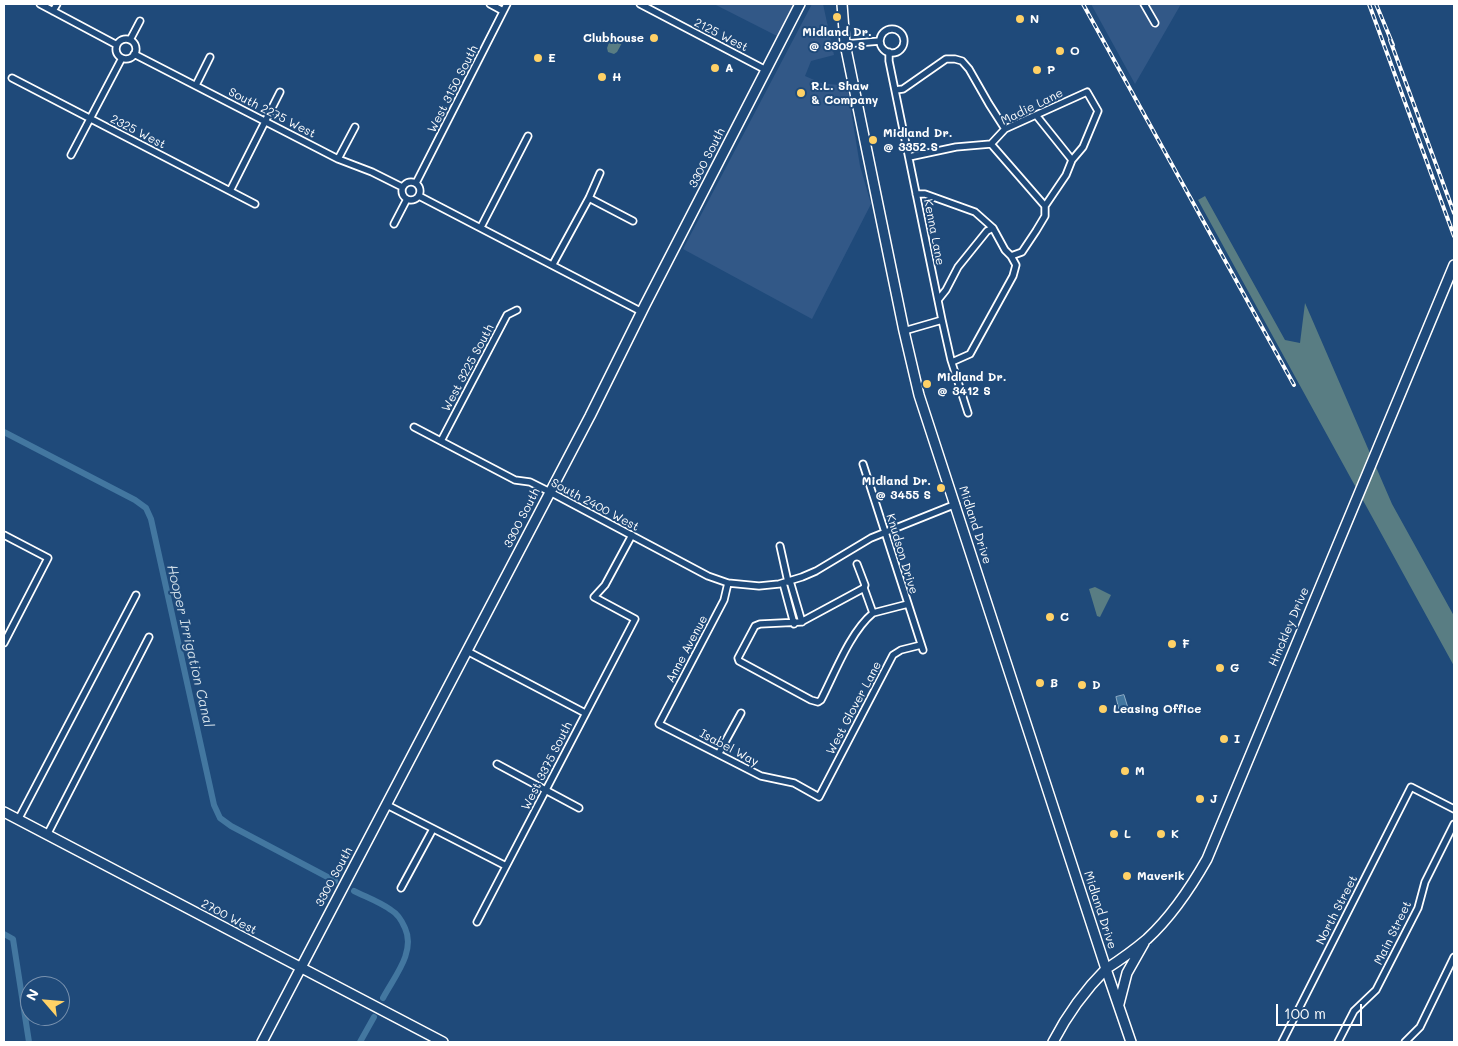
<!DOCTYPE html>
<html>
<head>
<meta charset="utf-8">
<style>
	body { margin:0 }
	#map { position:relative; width:1458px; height:1046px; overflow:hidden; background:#1f4a7a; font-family:Mali,sans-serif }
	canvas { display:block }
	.frame { position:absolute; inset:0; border:5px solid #fff; pointer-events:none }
	.north { position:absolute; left:20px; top:976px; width:50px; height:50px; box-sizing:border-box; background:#1f4a7a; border:1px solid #7992af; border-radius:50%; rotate:297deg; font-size:14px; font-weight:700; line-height:20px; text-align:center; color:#fff }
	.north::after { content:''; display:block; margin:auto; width:18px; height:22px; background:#ffd166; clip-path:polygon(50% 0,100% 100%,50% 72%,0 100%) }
	.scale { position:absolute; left:1276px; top:1004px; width:86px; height:22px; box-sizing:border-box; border:2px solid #fff; border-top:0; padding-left:6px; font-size:15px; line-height:18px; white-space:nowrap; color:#fff; -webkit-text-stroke:4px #1f4a7a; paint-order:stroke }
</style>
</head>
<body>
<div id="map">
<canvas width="1458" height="1046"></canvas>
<div class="frame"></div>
<div class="north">N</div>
<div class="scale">100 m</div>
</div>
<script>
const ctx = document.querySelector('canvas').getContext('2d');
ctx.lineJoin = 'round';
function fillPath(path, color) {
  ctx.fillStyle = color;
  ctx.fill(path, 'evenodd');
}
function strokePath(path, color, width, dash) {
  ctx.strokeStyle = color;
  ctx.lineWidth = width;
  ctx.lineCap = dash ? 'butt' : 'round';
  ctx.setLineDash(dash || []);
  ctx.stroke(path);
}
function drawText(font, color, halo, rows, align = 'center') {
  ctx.font = font + ' Mali,sans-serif';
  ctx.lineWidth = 4;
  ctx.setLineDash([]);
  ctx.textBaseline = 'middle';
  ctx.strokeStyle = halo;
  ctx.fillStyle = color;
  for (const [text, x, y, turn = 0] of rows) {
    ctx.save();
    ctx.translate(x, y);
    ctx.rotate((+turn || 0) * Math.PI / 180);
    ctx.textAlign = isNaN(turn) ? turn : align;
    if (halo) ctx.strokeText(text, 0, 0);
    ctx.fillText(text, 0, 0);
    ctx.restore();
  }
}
const built = new Path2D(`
	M 714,4 L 794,4 L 777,36 Z
	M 812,4 L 823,4 L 834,55 L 811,61 L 805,76 L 821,83 L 847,86 L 860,166 L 871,204 L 812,319 L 683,249 Z
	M 1091,4 L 1181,4 L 1135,84 Z`);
const green = new Path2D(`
	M 611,37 L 622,43 L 617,52 L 614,54 L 608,52 L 607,48 Z
	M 1205,196 L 1285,340 L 1300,343 L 1305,303 L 1392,504 L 1454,616 L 1454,666 L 1198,200 Z
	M 1095,587 L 1111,595 L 1100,617 L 1097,616 L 1089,589 Z`);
const water = new Path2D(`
	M 1124,695 L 1128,708 L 1119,710 L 1116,697 Z`);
const canal = new Path2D(`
	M 4,432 L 135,500 L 146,508 L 151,519 L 214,805 L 220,818 L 231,826 L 335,881
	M 354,891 C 366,897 380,902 391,910 C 398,914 402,921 405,928 C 416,952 394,977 383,998
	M 4,934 L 13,939 L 29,1042
	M 360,1042 L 374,1017`);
const street = new Path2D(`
	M 40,4 L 117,45
	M 490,4 L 503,11
	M 640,4 L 766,70
	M 1144,4 L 1155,23
	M 53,11 L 57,4
	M880 41a12 12 0 1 1 24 0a12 12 0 1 1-24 0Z
	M116 49a10 10 0 1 1 20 0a10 10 0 1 1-20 0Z
	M 130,40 L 140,21
	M 845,44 L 880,41
	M 889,52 L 889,61 L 942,320 L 951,360 L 968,413
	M 134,54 L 338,159 L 372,172 L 402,187
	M 12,78 L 255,204
	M 196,85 L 210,57
	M 895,90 L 903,89 L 946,59 L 955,59 L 962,61 L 969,69 L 989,104 L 1005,129
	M 1036,115 L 1072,160
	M 991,144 L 1045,206
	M 71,155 L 122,58
	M 909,157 L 956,147 L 991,144 L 1005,129 L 1087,92 L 1098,111 L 1083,147 L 1072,160 L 1066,175 L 1045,206 L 1045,216 L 1036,231 L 1022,252 L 1011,256 L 1016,265 L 1013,276 L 970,354 L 952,362
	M 338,159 L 355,127
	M402 191a9 9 0 1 1 18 0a9 9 0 1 1-18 0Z
	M 416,183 L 507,4
	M 230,191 L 280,92
	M 916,194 L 925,194 L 975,212 L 993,228 L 1005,250 L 1011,256
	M 419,196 L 642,312
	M 589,198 L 633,221
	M 394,224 L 407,199
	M 481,227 L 528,136
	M 553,264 L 589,198 L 600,173
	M 938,300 L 946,290 L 958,267 L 987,231 L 993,228
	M 904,331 L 942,320
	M 414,427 L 515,480 L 530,482 L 550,492 L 708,576 L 728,583 L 759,586 L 779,584 L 802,577 L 816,571 L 871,538 L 956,504
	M 441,441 L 507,315 L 517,310
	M 863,464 L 923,650
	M 4,535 L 48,558 L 4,643
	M 780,546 L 788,582
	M 857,564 L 865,585 L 864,588
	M 790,581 L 802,622
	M 728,583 L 724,600 L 659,724 L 761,776 L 794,783 L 819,797 L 893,655 L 901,650 L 921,645
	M 783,583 L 794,624
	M 864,588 L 873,613 C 850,632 835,673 821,700 L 818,702 L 811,700 L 739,661 L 738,658 L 755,626 L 760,624 L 801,622 Z
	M 873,613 L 908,604
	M 467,651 L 585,713
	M 719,753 L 741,713
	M 497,764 L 579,808
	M 387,805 L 506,866
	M 18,820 L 136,595
	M 47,835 L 149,637
	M 401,888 L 433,829
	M 477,922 L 635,619 L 594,597 L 605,585 L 632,535
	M 1282,1042 L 1411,787 L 1454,809
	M 1338,1042 L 1354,1011 L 1376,990 L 1418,908 L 1425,882 L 1454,824
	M 1405,1042 L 1420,1027 L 1454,957`);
const secondary = new Path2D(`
	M 842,4 L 845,44 L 904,331 L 919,395 L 1106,969 C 1084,991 1067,1015 1053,1042
	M 4,812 L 443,1042
	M 262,1042 L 590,416 L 645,305 L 800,4`);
const primary = new Path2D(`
	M 1119,1004 L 1127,973 L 1144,943
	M 1131,1042 L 1106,969 C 1120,960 1134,950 1147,939 C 1172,916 1190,889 1207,859 L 1454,265`);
const rail = new Path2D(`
	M 1083,4 L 1294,385
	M 1369,4 L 1454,236
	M 1376,4 L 1393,45
	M 1390,40 L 1454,213`);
const markers = [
	[837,17,5,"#ffd166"],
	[1020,19,5,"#ffd166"],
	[654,38,5,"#ffd166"],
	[1060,51,5,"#ffd166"],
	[538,58,5,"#ffd166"],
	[715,68,5,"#ffd166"],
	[1037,70,5,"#ffd166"],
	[602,77,5,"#ffd166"],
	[801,93,5,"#ffd166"],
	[873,140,5,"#ffd166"],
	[927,384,5,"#ffd166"],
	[941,488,5,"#ffd166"],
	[1050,617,5,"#ffd166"],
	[1172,644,5,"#ffd166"],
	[1220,668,5,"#ffd166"],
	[1040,683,5,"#ffd166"],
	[1082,685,5,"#ffd166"],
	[1103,709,5,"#ffd166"],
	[1224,739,5,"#ffd166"],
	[1125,771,5,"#ffd166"],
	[1200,799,5,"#ffd166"],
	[1114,834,5,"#ffd166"],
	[1161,834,5,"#ffd166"],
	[1127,876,5,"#ffd166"]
];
const poiNames = [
	["N",1030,19],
	["Midland Dr.",837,32,"center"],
	["@ 3309 S",837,46,"center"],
	["Clubhouse",644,38,"right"],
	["O",1070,51],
	["E",548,58],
	["A",725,68],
	["P",1047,70],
	["H",612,77],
	["R.L. Shaw",811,86],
	["& Company",811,100],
	["Midland Dr.",883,133],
	["@ 3352 S",883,147],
	["Midland Dr.",937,377],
	["@ 3412 S",937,391],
	["Midland Dr.",931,481,"right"],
	["@ 3455 S",931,495,"right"],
	["C",1060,617],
	["F",1182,644],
	["G",1230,668],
	["B",1050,683],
	["D",1092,685],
	["Leasing Office",1113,709],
	["I",1234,739],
	["M",1135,771],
	["J",1210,799],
	["L",1124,834],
	["K",1171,834],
	["Maverik",1137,876]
];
const streetNames = [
	["2125 West",721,35,27],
	["West 3150 South",453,89,-63],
	["Madie Lane",1032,107,-26],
	["South 2275 West",272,113,27],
	["2325 West",138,132,27],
	["3300 South",707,158,-63],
	["Kenna Lane",934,232,79],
	["West 3225 South",468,368,-62],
	["South 2400 West",595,505,28],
	["3300 South",522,518,-63],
	["Midland Drive",975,525,72],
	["Knudson Drive",902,554,73],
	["Hinckley Drive",1289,627,-67],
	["Anne Avenue",687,649,-62],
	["West Glover Lane",854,708,-62],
	["Isabel Way",729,748,28],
	["West 3375 South",547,766,-63],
	["3300 South",334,877,-62],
	["Midland Drive",1100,910,72],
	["North Street",1337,910,-63],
	["2700 West",229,917,28],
	["Main Street",1393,933,-64]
];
const waterNames = [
	["Hooper Irrigation Canal",190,646,77]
];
fillPath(built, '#325887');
fillPath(green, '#597d83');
fillPath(water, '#4377a0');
strokePath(water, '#8eadc6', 1);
strokePath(canal, '#4377a0', 6);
strokePath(street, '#fff', 9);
strokePath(secondary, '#fff', 12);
strokePath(primary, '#fff', 12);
strokePath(street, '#1f4a7a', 5.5);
strokePath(secondary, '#1f4a7a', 9);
strokePath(primary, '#1f4a7a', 9);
strokePath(rail, '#fff', 4);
strokePath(rail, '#1f4a7a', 2, [5.5]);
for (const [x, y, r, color] of markers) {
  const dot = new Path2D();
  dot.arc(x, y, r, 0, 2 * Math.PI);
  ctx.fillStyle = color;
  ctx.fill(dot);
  strokePath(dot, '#1f4a7a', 2);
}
drawText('bold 12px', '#fff', '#1f4a7a', poiNames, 'left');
drawText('12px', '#fff', '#1f4a7a', streetNames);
drawText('italic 14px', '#d0dde7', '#1f4a7a', waterNames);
</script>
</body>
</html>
